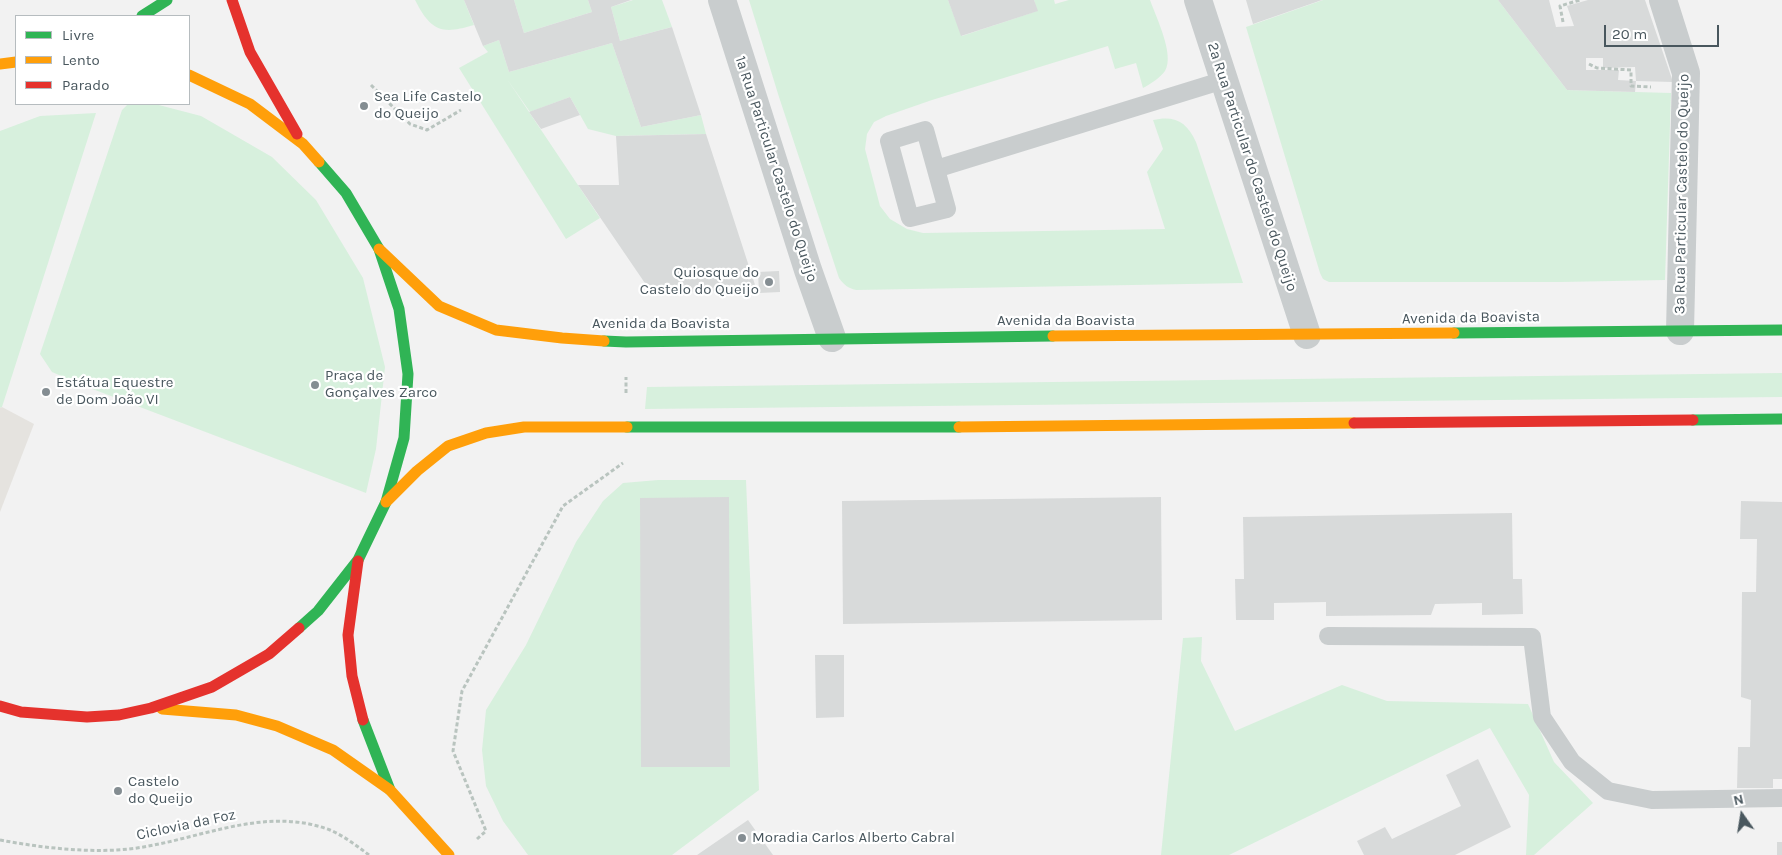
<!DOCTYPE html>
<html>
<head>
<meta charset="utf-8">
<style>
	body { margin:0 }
	#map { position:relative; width:1782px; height:855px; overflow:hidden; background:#f2f2f2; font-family:Karla,sans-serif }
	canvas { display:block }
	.legend { position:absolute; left:15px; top:15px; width:175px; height:90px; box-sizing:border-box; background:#fff; border:1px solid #b6bcbf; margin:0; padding:6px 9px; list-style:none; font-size:15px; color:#49575e }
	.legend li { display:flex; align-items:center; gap:10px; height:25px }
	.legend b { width:25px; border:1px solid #b6bcbf }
	.north { position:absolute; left:1717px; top:790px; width:50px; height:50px; -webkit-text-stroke:4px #fff; paint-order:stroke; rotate:347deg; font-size:14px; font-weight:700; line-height:20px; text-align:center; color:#49575e }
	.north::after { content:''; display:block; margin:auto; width:18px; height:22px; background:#49575e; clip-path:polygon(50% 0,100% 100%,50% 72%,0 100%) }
	.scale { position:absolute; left:1604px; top:25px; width:115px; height:22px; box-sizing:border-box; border:2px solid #49575e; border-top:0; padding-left:6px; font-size:15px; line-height:18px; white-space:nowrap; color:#49575e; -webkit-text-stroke:4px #fff; paint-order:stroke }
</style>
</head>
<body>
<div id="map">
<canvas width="1782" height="855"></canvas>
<ul class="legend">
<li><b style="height:6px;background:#30b455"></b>Livre</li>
<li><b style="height:6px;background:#ff9f0a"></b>Lento</li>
<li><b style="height:6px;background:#e5322d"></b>Parado</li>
</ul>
<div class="north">N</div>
<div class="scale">20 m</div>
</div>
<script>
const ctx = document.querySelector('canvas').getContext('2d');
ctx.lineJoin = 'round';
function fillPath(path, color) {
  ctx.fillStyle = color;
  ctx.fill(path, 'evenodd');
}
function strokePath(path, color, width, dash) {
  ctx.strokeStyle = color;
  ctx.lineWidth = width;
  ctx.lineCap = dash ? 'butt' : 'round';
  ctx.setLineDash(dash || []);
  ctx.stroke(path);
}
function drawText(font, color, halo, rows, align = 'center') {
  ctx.font = font + ' Karla,sans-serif';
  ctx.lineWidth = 4.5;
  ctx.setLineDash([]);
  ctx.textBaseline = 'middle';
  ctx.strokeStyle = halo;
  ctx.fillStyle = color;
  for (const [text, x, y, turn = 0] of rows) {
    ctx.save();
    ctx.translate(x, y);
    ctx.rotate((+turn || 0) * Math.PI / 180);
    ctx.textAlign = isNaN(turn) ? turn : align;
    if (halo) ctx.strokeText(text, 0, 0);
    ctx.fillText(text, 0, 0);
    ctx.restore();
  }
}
const green = new Path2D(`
	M 415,0 L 464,0 L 474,25 C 441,35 431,31 415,0 Z
	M 514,0 L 588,0 L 592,12 L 524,33 Z
	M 633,0 L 662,0 L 672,27 L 620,41 L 611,7 Z
	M 749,0 L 948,0 L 962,36 L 1037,11 L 1034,0 L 1054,0 L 1055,4 L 1069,0 L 1150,0 C 1156,17 1175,55 1165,71 C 1160,78 1150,84 1143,88 L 1136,63 L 1115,69 L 1108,46 L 932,100 L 886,116 L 874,122 L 867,134 L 865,149 L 880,206 L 890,219 L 907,229 L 923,233 L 1165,229 L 1147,172 L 1163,149 L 1153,120 C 1175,115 1187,122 1196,142 L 1243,283 L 856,290 C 848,288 844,285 839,278 L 779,97 Z
	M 1323,0 L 1498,0 L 1567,90 L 1671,93 L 1665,280 L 1561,282 L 1329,282 L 1323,279 L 1320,273 L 1246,27 Z
	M 499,40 L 509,72 L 612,43 L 641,127 L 701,115 L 706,134 L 616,136 L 588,129 L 570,97 L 530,112 L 507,79 L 600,218 L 566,239 L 459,68 L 488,52 L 483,46 Z
	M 128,104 L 155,104 L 201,116 L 272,157 L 316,200 L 363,278 L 385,367 L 376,449 L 366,493 L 82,385 L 52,372 L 40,354 L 122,110 Z
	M 96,113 L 2,407 L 0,408 L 0,131 L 40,116 Z
	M 1782,373 L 1782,397 L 645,409 L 647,387 Z
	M 658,480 L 746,480 L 759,790 L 672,855 L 528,855 L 503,821 L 486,786 L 482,750 L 486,710 L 526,645 L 576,542 L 603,501 L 623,483 Z
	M 1202,637 L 1201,661 L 1235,731 L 1342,685 L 1387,701 L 1528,704 L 1554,762 L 1593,803 L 1534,855 L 1526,855 L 1529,795 L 1490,728 L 1229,855 L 1161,855 L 1183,638 Z`);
const sand = new Path2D(`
	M 2,407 L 34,424 L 0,512 L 0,408 Z`);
const building = new Path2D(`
	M 464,0 L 514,0 L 524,33 L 592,12 L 588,0 L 631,0 L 611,7 L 620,41 L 672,27 L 701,115 L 641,127 L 612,43 L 509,72 L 499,40 L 483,46 Z
	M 948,0 L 1034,0 L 1038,11 L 961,36 Z
	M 1246,0 L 1322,0 L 1253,24 Z
	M 1498,0 L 1549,0 L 1556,27 L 1574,26 L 1567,6 L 1588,0 L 1645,0 L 1673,82 L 1636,81 L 1635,67 L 1603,68 L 1603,58 L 1586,58 L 1586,70 L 1619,70 L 1618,80 L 1636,81 L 1635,92 L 1567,90 Z
	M 570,97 L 580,115 L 541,129 L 529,112 Z
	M 706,134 L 757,291 L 651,292 L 578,185 L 619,185 L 616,136 Z
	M 779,271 L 780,292 L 759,293 L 758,272 Z
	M 729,497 L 730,767 L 641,767 L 640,498 Z
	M 1161,497 L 1162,620 L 843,624 L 842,501 Z
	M 1741,501 L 1782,502 L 1782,779 L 1773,779 L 1773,788 L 1737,788 L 1738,747 L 1750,747 L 1751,700 L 1741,697 L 1742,592 L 1756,592 L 1757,539 L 1740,539 Z
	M 1512,513 L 1513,579 L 1522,579 L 1523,614 L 1482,615 L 1482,603 L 1435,604 L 1431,615 L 1326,616 L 1326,602 L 1274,603 L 1274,620 L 1236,620 L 1235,579 L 1244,579 L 1243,517 Z
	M 815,655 L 844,655 L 844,717 L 816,718 Z
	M 1478,759 L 1511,827 L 1455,855 L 1364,855 L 1357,841 L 1385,827 L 1392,839 L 1461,806 L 1446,775 Z
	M 748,820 L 773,855 L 697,855 Z
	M 1777,842 L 1782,842 L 1782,855 L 1777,855 Z`);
const path = new Path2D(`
	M 1563,22 L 1560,6 L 1580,0
	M 1589,64 L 1597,68 L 1631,70 L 1631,86 L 1651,87
	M 371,85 L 410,124 L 427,130 L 461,110
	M 626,393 L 626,377
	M 477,839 L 486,831 L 453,751 L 462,691 L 563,506 L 623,463
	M 0,840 C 38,847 78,852 117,850 C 189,846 259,803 330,830 C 344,836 357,846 369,855`);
const lane = new Path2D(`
	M 925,130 L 947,209 L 910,218 L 889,141 Z
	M 936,169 L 1224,80
	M 1328,636 L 1532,637 L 1542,717 L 1572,762 L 1608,791 L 1652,800 L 1782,798`);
const street = new Path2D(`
	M 722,0 L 808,270 L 832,338
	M 1198,0 L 1307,335
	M 1663,0 L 1686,73 L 1680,331`);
const fast = new Path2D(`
	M 142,16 L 167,0
	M 1454,333 L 1782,330
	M 604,341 L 626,342 L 1053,336
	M 1693,420 L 1782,419
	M 627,427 L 959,427
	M 299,628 L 318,611 L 358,560 L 386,502 L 404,438 L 408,374 L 399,309 L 379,249 L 346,193 L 319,162
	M 363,720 L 390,790`);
const slow = new Path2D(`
	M 0,64 L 16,62
	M 189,75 L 250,104 L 303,144 L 319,162
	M 379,249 L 439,306 L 496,330 L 562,338 L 604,341
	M 1053,336 L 1454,333
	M 959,427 L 1354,423
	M 386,502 L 417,471 L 448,446 L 486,433 L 524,427 L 627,427
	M 162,709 L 236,715 L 277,726 L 333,750 L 390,790 L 449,855`);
const jam = new Path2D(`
	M 232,0 L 250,52 L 297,134
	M 1354,423 L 1693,420
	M 358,561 L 348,635 L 352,676 L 363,720
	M 0,706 L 21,712 L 87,717 L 119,715 L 151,708 L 212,687 L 269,654 L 299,628`);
const markers = [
	[364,106,5,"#848d92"],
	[769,282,5,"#848d92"],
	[315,385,5,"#848d92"],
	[46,392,5,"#848d92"],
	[118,791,5,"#848d92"],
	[742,838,5,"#848d92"]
];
const poiNames = [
	["Sea Life Castelo",374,97],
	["do Queijo",374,114],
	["Quiosque do",759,273,"right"],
	["Castelo do Queijo",759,290,"right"],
	["Praça de",325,376],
	["Gonçalves Zarco",325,393],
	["Estátua Equestre",56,383],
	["de Dom João VI",56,400],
	["Castelo",128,782],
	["do Queijo",128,799],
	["Moradia Carlos Alberto Cabral",752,838]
];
const streetNames = [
	["2ª Rua Particular do Castelo do Queijo",1252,167,72],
	["1ª Rua Particular Castelo do Queijo",776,169,72],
	["3ª Rua Particular Castelo do Queijo",1682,194,-89],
	["Avenida da Boavista",1471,318,-1],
	["Avenida da Boavista",1066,321],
	["Avenida da Boavista",661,324],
	["Ciclovia da Foz",186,825,-12]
];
fillPath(green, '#d7f0dd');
fillPath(sand, '#e5e3df');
fillPath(building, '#d8dada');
strokePath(path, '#b9c4bf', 3, [4, 2.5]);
strokePath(lane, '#c9cdce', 18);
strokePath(street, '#c9cdce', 28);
strokePath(fast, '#30b455', 11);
strokePath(slow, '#ff9f0a', 11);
strokePath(jam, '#e5322d', 11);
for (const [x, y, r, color] of markers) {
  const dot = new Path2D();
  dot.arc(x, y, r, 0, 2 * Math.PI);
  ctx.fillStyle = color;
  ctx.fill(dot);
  strokePath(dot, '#fff', 2);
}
drawText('15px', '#49575e', '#fff', poiNames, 'left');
drawText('15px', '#49575e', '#fff', streetNames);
</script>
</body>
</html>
